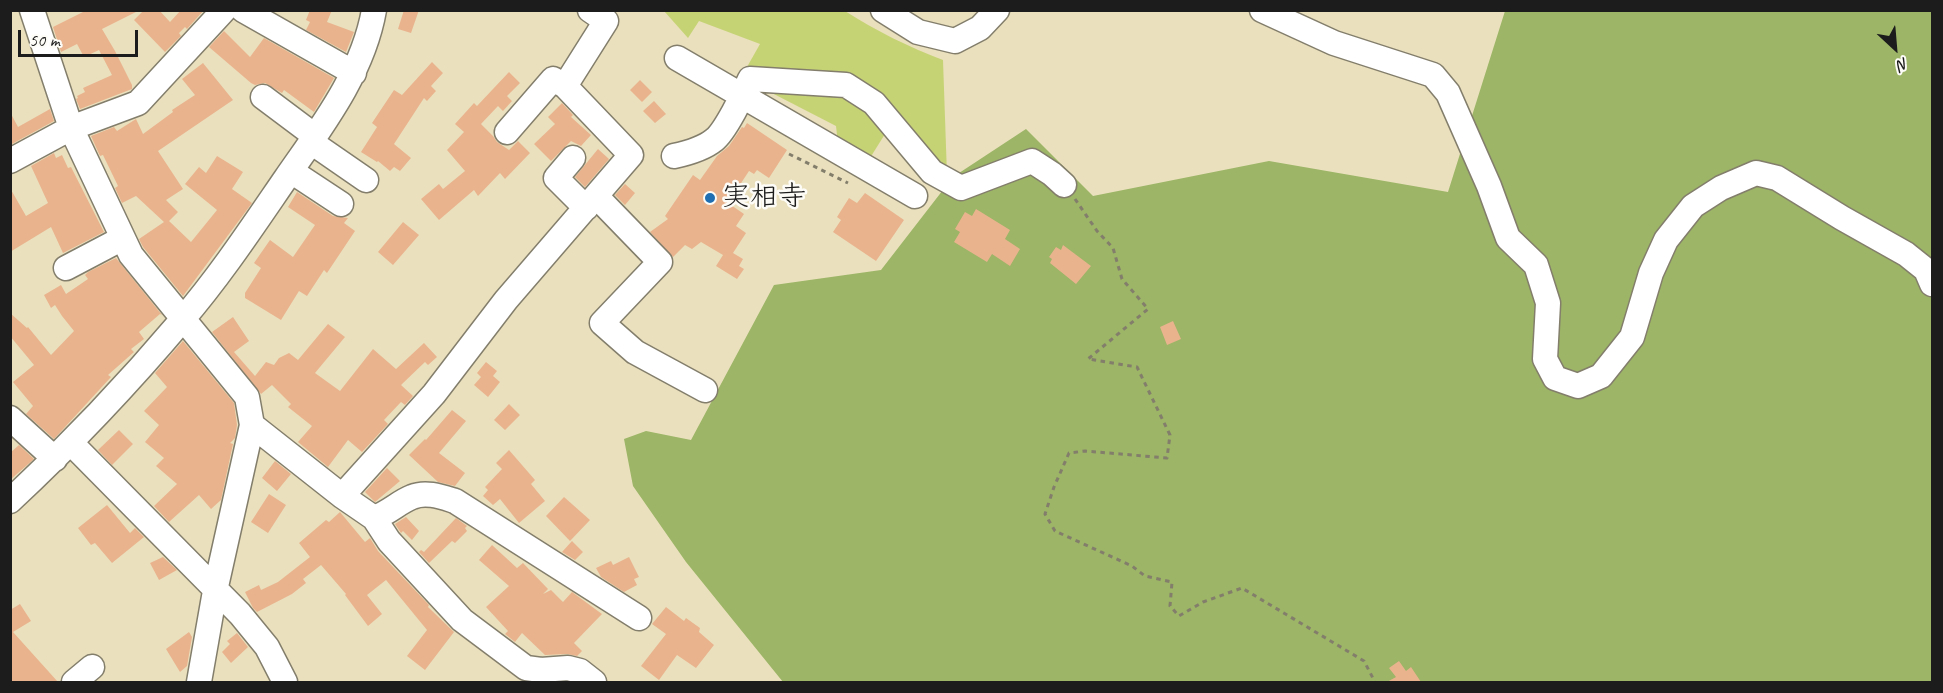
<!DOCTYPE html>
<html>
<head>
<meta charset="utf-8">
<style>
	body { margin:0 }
	#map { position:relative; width:1943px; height:693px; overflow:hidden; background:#eae0bd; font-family:Caveat,sans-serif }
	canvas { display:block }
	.frame { position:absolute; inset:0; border:12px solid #1c1c1c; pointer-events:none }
	.north { position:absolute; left:1865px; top:18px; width:60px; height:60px; -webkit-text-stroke:4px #fdfcf7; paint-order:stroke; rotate:154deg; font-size:16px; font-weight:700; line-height:24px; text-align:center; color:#1c1c1c }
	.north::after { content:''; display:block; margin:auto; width:21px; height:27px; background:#1c1c1c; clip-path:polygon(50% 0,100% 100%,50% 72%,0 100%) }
	.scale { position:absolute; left:18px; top:30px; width:120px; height:27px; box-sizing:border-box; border:3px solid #1c1c1c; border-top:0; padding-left:8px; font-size:18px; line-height:21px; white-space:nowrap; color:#1c1c1c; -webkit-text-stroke:4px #fdfcf7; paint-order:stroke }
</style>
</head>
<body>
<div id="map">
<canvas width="1943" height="693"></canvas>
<div class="frame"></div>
<div class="north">N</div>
<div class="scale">50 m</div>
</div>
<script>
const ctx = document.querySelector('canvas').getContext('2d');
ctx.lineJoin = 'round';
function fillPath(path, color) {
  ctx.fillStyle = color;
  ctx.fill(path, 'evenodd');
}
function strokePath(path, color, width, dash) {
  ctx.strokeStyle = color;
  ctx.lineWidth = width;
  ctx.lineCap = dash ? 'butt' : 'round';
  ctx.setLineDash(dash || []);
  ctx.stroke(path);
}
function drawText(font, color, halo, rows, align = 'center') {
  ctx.font = font + ' Caveat,"Klee One",sans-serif';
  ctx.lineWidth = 5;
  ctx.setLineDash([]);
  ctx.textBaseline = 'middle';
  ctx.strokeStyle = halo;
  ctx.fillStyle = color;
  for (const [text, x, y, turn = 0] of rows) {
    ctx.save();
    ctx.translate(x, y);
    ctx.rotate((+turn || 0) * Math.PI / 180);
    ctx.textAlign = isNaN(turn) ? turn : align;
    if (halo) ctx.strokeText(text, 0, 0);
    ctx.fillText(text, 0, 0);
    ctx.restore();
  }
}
const green = new Path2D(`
	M 664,11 L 845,11 C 876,31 909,47 943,60 L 947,175 L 890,126 L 870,158 L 838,144 L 836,126 L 768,91 L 743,74 L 760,44 L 699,21 L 688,38 Z`);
const forest = new Path2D(`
	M 1505,11 L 1932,11 L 1932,682 L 783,682 L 686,562 L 633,486 L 624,439 L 646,431 L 691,440 L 774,285 L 881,270 L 953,177 L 1026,129 L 1093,196 L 1269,161 L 1448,192 Z`);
const building = new Path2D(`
	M 87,10 L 140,10 L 102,29 L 115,51 L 132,85 L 132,89 L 80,109 L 76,99 L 78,98 L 77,96 L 85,92 L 83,88 L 112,75 L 99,50 L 84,57 L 77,44 L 61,52 L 53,27 Z
	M 144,10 L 159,10 L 170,22 L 181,10 L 204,10 L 187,29 L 185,27 L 179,33 L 181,36 L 165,52 L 134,20 Z
	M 310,10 L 332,10 L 327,22 L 354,32 L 346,52 L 306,30 L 310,22 L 306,20 Z
	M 404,10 L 419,10 L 411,33 L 398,29 Z
	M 224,31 L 250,57 L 264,38 L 334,78 L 314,112 L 284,90 L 282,93 L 265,83 L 255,85 L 251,83 L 209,47 Z
	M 432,62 L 443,73 L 431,86 L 436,91 L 427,101 L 424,98 L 394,144 L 411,158 L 400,171 L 394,167 L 390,171 L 378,161 L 377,162 L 361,152 L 377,127 L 372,123 L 394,90 L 402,95 Z
	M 203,63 L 233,100 L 158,151 L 183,189 L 166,200 L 178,212 L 169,221 L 191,242 L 217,210 L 185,184 L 199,167 L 206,173 L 217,156 L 243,172 L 232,189 L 252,203 L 183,296 L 143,247 L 139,239 L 164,222 L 136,196 L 122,203 L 115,188 L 118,186 L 103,155 L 100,156 L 91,136 L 114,127 L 117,131 L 136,119 L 143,134 L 173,112 L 172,110 L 195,95 L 182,79 Z
	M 509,72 L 520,83 L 507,96 L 512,101 L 503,111 L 498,106 L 481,124 L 493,136 L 497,142 L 509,150 L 518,141 L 530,153 L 505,179 L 500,173 L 478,196 L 474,190 L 439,220 L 421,199 L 439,184 L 443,189 L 465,171 L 447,150 L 464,132 L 455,124 L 474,103 L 477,106 Z
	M 640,80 L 652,92 L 642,102 L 630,90 Z
	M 654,101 L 666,114 L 655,123 L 643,111 Z
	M 562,103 L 573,115 L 571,117 L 591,135 L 581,146 L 571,141 L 551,161 L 534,144 L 555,124 L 548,117 Z
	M 50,109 L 54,121 L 10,145 L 10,112 L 18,127 Z
	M 747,123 L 787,150 L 769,178 L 757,170 L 754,174 L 749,171 L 728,203 L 744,214 L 736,226 L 746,233 L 733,253 L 743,259 L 739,266 L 744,269 L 737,279 L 716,266 L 723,255 L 701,242 L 692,249 L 685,245 L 673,257 L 650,232 L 668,219 L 665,216 L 693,175 L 700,180 L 717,156 L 729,146 L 742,127 L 744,128 Z
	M 598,149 L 609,159 L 585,187 L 575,177 Z
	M 54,153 L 56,158 L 62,155 L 68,168 L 71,167 L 104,232 L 63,253 L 51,227 L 10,252 L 10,188 L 26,216 L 48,203 L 31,166 Z
	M 625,184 L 635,193 L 625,205 L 615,195 Z
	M 297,192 L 333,216 L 348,218 L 344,223 L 355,231 L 327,273 L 324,270 L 307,296 L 299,291 L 281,320 L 245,298 L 245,293 L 261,268 L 254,263 L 270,240 L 293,257 L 315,225 L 288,207 Z
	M 865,193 L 904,220 L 876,261 L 833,232 L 841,220 L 837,217 L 849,198 L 857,203 Z
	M 976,209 L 1010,230 L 1005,239 L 1020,249 L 1010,266 L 992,254 L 987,262 L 954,242 L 960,232 L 955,229 L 965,212 L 972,216 Z
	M 403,222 L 419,235 L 393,265 L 378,252 Z
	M 1063,245 L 1091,266 L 1076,284 L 1050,263 L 1052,259 L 1049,257 L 1056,247 L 1061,250 Z
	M 116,258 L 162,315 L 160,314 L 139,332 L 144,339 L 131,349 L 134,352 L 108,375 L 111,377 L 54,439 L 26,414 L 33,406 L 13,382 L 34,365 L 10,336 L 10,313 L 27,328 L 28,327 L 51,355 L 74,331 L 62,316 L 55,305 L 51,308 L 44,295 L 61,285 L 66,294 L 88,279 L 85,275 L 88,272 Z
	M 233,317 L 249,341 L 234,352 L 255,376 L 266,362 L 274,365 L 279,358 L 289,353 L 298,360 L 328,324 L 345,337 L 315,373 L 340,391 L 373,349 L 396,369 L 424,343 L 437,357 L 428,365 L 425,362 L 401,385 L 413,396 L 405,405 L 401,402 L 384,420 L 388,424 L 362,452 L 348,440 L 328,467 L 298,442 L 312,426 L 288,407 L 291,404 L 272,385 L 261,394 L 212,332 Z
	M 1173,321 L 1181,339 L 1167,345 L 1160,327 Z
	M 183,341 L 234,403 L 237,425 L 235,438 L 230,443 L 233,444 L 221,500 L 211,509 L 199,495 L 169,522 L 154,506 L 177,484 L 156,466 L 164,458 L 145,442 L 159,425 L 144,411 L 167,387 L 155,373 Z
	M 486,362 L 497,371 L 493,376 L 500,382 L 488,397 L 474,385 L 481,377 L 477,373 Z
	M 509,404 L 520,415 L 505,430 L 494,420 Z
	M 452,410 L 466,421 L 439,453 L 465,473 L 455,486 L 438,482 L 409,455 L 425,439 L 426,440 Z
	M 119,430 L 133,444 L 112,465 L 98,450 Z
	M 19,445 L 34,459 L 10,480 L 10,453 Z
	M 509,450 L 535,480 L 531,484 L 545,501 L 519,523 L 500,499 L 493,505 L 483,496 L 488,490 L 485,487 L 502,469 L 496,463 Z
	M 275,461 L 291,474 L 277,491 L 262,478 Z
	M 387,468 L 400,481 L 375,502 L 365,492 Z
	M 269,494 L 286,505 L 268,533 L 251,522 Z
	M 564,497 L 590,520 L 570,541 L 546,516 Z
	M 107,505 L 130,533 L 135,528 L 144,537 L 112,563 L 95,543 L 91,545 L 78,528 Z
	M 340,512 L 365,542 L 370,538 L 378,551 L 429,605 L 428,607 L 454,632 L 425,670 L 407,656 L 427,630 L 386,580 L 367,595 L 382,614 L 368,626 L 345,595 L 346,594 L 321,565 L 303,579 L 306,583 L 292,594 L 257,612 L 253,608 L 245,592 L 259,585 L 261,590 L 278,582 L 310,557 L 299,543 L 326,520 L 329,522 Z
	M 406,517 L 419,531 L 412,540 L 403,531 L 401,533 L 395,524 Z
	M 456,518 L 467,526 L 465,528 L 467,531 L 455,543 L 452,541 L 429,563 L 419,552 L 421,550 L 424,552 Z
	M 572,541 L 583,552 L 575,560 L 562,552 Z
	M 492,545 L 517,568 L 523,563 L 548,589 L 543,594 L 551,590 L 563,602 L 572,592 L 602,614 L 574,643 L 582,651 L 577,656 L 567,654 L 545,655 L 522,633 L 515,642 L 505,634 L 508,631 L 486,607 L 509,586 L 479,560 Z
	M 163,557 L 177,570 L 159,580 L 150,563 Z
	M 629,557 L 639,577 L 634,579 L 637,585 L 624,592 L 601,577 L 596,568 L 611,561 L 613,565 Z
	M 20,604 L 31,621 L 13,632 L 58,682 L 10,682 L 10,610 Z
	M 666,607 L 684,621 L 686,618 L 700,628 L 699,632 L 714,645 L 696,668 L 677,655 L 659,680 L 641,666 L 666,634 L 652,624 Z
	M 189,632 L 192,637 L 187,666 L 180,672 L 166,649 Z
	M 237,633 L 248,647 L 231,663 L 222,652 L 230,644 L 227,641 Z
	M 1399,661 L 1406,671 L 1411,667 L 1421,682 L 1387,682 L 1396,677 L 1389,668 Z`);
const path = new Path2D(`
	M 789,154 L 848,183
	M 1075,199 L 1097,231 L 1113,248 L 1122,279 L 1148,309 L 1088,359 L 1137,367 L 1170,435 L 1167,458 L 1085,451 L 1069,453 L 1054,487 L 1045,514 L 1055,531 L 1132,566 L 1145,576 L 1172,582 L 1170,606 L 1179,616 L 1203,602 L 1242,588 L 1364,661 L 1375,682`);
const minor = new Path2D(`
	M 32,10 L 71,128 L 131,255 L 247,397 L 252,425 L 215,591 L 199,682
	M 243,10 L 354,73
	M 883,10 L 918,32 L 955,41 L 980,28 L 997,10
	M 1262,10 L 1334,43 L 1433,75 L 1448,93 L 1489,186 L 1508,238 L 1536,265 L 1548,303 L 1545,359 L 1555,378 L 1578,386 L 1601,376 L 1632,337 L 1651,273 L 1666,240 L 1693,206 L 1721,188 L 1756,173 L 1777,178 L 1842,218 L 1906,254 L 1926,270 L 1932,284
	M 677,58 L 915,196
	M 263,97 L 315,136
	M 507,132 L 553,79 L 565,86
	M 311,142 L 366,180
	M 674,156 C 688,153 703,149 714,140 C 725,132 744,93 750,79 L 846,85 L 874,103 L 932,172 L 961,188 L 1032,161 L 1052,174 L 1064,185
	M 573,158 L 556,178 L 586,208
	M 10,161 L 71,128 L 138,103 L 224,10
	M 291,171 L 341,204
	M 596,196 L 660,262 L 602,323 L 635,352 L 705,390
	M 66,268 L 123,238
	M 10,418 L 55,459
	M 252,425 L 342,496 L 374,518 C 390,512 399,502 412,497 C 426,491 442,497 455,501 L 639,618
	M 71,443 L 240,614 L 267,647 L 285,682
	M 342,496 L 434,394 L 506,300 L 631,155 L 565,86 L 606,21 L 590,10
	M 10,501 C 71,444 128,384 182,320 C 220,276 253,226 286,178 C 322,126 363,73 374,10
	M 374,518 L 389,541 L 462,620 L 526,668 L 541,670 L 568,668 L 580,671 L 594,682
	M 74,682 L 92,667`);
const markers = [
	[710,198,6,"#1f6fb2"]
];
const poiNames = [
	["実相寺",722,198]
];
fillPath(green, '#c6d375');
fillPath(forest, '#9cb566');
fillPath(building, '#e9b38e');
strokePath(minor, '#837e6c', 27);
strokePath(path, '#837e6c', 3, [4.5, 4.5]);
strokePath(minor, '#fff', 24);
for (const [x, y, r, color] of markers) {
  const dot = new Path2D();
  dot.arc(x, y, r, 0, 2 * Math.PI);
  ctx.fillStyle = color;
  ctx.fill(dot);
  strokePath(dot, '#fdfcf7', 2);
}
drawText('28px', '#1c1c1c', '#fdfcf7', poiNames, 'left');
</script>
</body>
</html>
